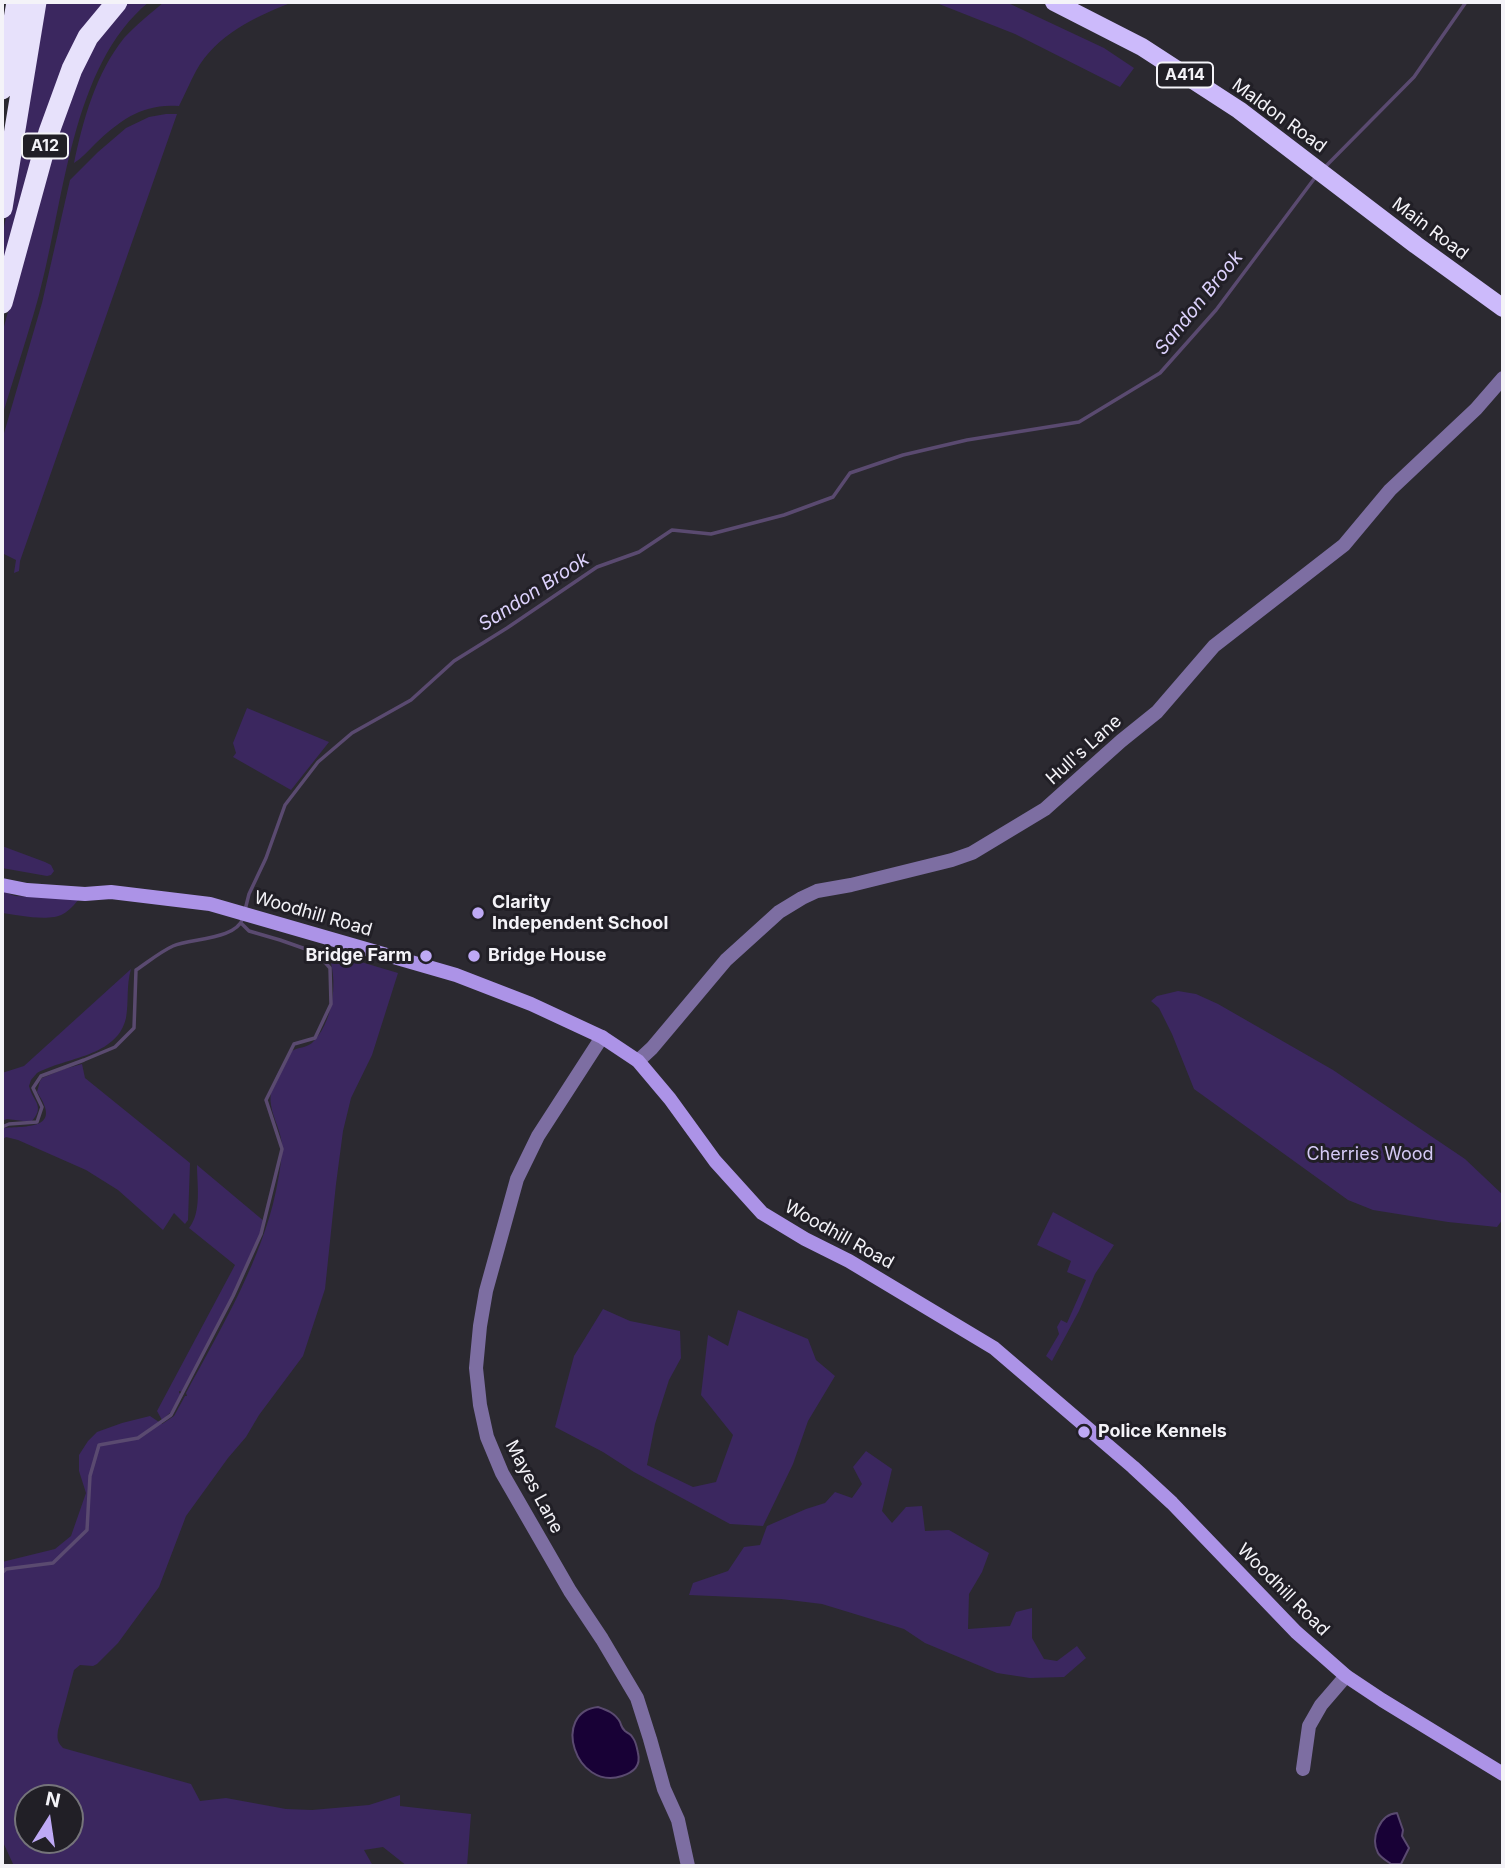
<!DOCTYPE html>
<html>
<head>
<meta charset="utf-8">
<style>
	body { margin:0 }
	#map { position:relative; width:1505px; height:1868px; overflow:hidden; background:#2b2930; font-family:Inter,sans-serif }
	canvas { display:block }
	.frame { position:absolute; inset:0; border:4px solid #f4f3f8; pointer-events:none }
	.north { position:absolute; left:14px; top:1784px; width:70px; height:70px; box-sizing:border-box; background:#211f26; border:2px solid #75747a; border-radius:50%; rotate:12deg; font-size:19px; font-weight:700; line-height:28px; text-align:center; color:#f4f3f8 }
	.north::after { content:''; display:block; margin:auto; width:24px; height:32px; background:#bea9f5; clip-path:polygon(50% 0,100% 100%,50% 72%,0 100%) }
</style>
</head>
<body>
<div id="map">
<canvas width="1505" height="1868"></canvas>
<div class="frame"></div>
<div class="north">N</div>
</div>
<script>
const ctx = document.querySelector('canvas').getContext('2d');
ctx.lineJoin = 'round';
function fillPath(path, color) {
  ctx.fillStyle = color;
  ctx.fill(path, 'evenodd');
}
function strokePath(path, color, width, dash) {
  ctx.strokeStyle = color;
  ctx.lineWidth = width;
  ctx.lineCap = dash ? 'butt' : 'round';
  ctx.setLineDash(dash || []);
  ctx.stroke(path);
}
function drawText(font, color, halo, rows, align = 'center') {
  ctx.font = font + ' Inter,sans-serif';
  ctx.lineWidth = 6;
  ctx.setLineDash([]);
  ctx.textBaseline = 'middle';
  ctx.strokeStyle = halo;
  ctx.fillStyle = color;
  for (const [text, x, y, turn = 0] of rows) {
    ctx.save();
    ctx.translate(x, y);
    ctx.rotate((+turn || 0) * Math.PI / 180);
    ctx.textAlign = isNaN(turn) ? turn : align;
    if (halo) ctx.strokeText(text, 0, 0);
    ctx.fillText(text, 0, 0);
    ctx.restore();
  }
}
const green = new Path2D(`
	M 46,2 L 105,2 L 2,275 L 2,237 L 31,92 Z
	M 126,2 L 149,2 C 71,65 64,203 39,295 C 28,336 14,376 2,417 L 2,334 L 43,181 L 75,84 L 94,47 L 115,15 Z
	M 164,2 L 293,2 C 256,16 216,35 196,71 C 190,82 185,94 179,106 C 143,103 120,120 95,144 C 88,151 82,158 74,163 C 83,120 96,73 124,38 C 136,25 151,13 164,2 Z
	M 934,2 L 1006,2 L 1104,48 L 1134,68 L 1120,87 L 1015,34 Z
	M 166,114 L 177,114 L 20,561 L 19,571 L 14,573 L 16,560 L 2,553 L 2,440 L 42,303 L 70,180 L 98,152 L 126,128 L 149,117 Z
	M 247,708 L 329,742 L 291,790 L 233,757 L 236,753 L 233,743 Z
	M 2,846 L 45,862 L 51,865 L 54,871 L 51,875 L 47,876 L 2,868 Z
	M 2,891 L 15,896 L 79,899 C 75,904 69,911 63,914 C 49,922 17,915 2,913 Z
	M 351,959 L 398,973 L 372,1055 L 351,1098 L 343,1131 L 336,1184 L 325,1289 L 303,1356 L 259,1415 L 246,1437 L 228,1458 L 186,1516 L 159,1587 L 118,1643 L 97,1664 L 93,1666 L 80,1665 L 74,1670 L 58,1730 C 57,1738 57,1742 63,1748 L 191,1784 L 200,1801 L 226,1798 L 286,1809 L 312,1810 L 369,1805 L 400,1795 L 400,1806 L 471,1814 L 467,1866 L 407,1866 L 383,1847 L 364,1850 L 373,1866 L 14,1866 L 2,1840 L 2,1562 L 55,1549 L 71,1536 L 86,1493 L 79,1471 L 79,1455 L 88,1441 L 97,1432 L 122,1423 L 150,1416 L 162,1424 L 174,1416 L 185,1396 L 187,1396 L 186,1393 C 219,1332 255,1272 273,1204 C 277,1188 282,1162 282,1146 C 281,1130 273,1119 271,1105 C 268,1084 281,1067 292,1051 C 298,1047 306,1048 312,1043 C 332,1024 338,985 330,960 ZM 28,1798 L 70,1798 L 70,1840 L 28,1840 Z
	M 131,969 C 126,986 129,1001 126,1018 C 117,1057 66,1057 37,1073 L 31,1080 L 29,1086 C 33,1102 46,1106 31,1122 L 7,1119 L 2,1121 L 2,1073 L 24,1066 Z
	M 1178,991 L 1196,994 L 1218,1004 L 1333,1070 L 1465,1159 L 1503,1195 L 1503,1219 L 1497,1227 L 1448,1222 L 1373,1210 L 1348,1200 L 1194,1089 L 1172,1034 L 1159,1008 L 1151,1001 L 1157,996 Z
	M 82,1064 L 85,1078 L 190,1163 L 188,1220 L 185,1224 L 174,1213 L 163,1230 L 118,1190 L 86,1170 L 18,1140 L 6,1137 L 2,1140 L 2,1128 C 27,1126 63,1130 37,1092 L 40,1081 L 42,1078 L 64,1069 Z
	M 197,1165 L 265,1222 L 245,1272 L 183,1392 L 179,1391 L 179,1393 L 181,1394 L 171,1412 L 162,1420 L 157,1411 L 235,1265 L 189,1228 C 202,1212 197,1185 197,1165 Z
	M 1053,1212 L 1114,1245 L 1095,1274 L 1079,1311 L 1052,1361 L 1046,1356 L 1059,1334 L 1057,1327 L 1061,1320 L 1067,1323 L 1086,1280 L 1067,1272 L 1071,1261 L 1037,1245 Z
	M 603,1309 L 630,1321 L 680,1331 L 681,1358 L 669,1380 L 655,1424 L 647,1465 L 693,1487 L 716,1482 L 733,1435 L 701,1395 L 708,1335 L 728,1346 L 738,1310 L 808,1339 L 816,1360 L 835,1376 L 808,1421 L 793,1464 L 763,1526 L 730,1524 L 634,1472 L 603,1452 L 555,1427 L 574,1356 Z
	M 866,1451 L 892,1469 L 882,1511 L 892,1523 L 906,1507 L 922,1506 L 925,1531 L 949,1530 L 989,1553 L 982,1572 L 969,1594 L 968,1629 L 1010,1626 L 1016,1612 L 1032,1608 L 1032,1638 L 1044,1659 L 1057,1661 L 1077,1646 L 1086,1658 L 1064,1677 L 1030,1678 L 997,1673 L 925,1643 L 904,1629 L 822,1604 L 781,1599 L 689,1595 L 693,1583 L 728,1571 L 744,1547 L 760,1545 L 767,1526 L 806,1509 L 825,1503 L 835,1492 L 852,1498 L 862,1484 L 853,1467 Z`);
const water = new Path2D(`
	M 598,1707 C 607,1710 615,1713 620,1722 C 622,1727 621,1727 625,1731 C 630,1735 630,1733 633,1738 C 636,1742 637,1748 638,1753 C 641,1766 634,1772 622,1776 C 575,1791 551,1712 598,1707 Z
	M 1397,1813 L 1403,1830 L 1402,1836 L 1409,1848 L 1401,1864 L 1391,1864 C 1387,1861 1380,1857 1378,1853 C 1370,1838 1380,1814 1397,1813 Z`);
const stream = new Path2D(`
	M 1325,167 L 1414,77 L 1466,2
	M 245,910 L 249,894 L 266,858 L 285,805 L 318,762 L 352,733 L 411,700 L 454,661 L 507,628 L 597,567 L 639,552 L 672,530 L 711,534 L 784,515 L 833,497 L 850,473 L 903,455 L 967,440 L 1079,422 L 1160,373 L 1216,310 L 1317,175
	M 2,1127 L 9,1124 L 37,1122 L 42,1107 L 33,1088 L 41,1076 L 84,1060 L 115,1047 L 134,1028 L 136,970 C 148,962 160,952 173,946 C 191,938 236,940 243,918
	M 2,1573 L 6,1569 L 53,1563 L 87,1530 L 90,1476 L 99,1445 L 138,1438 L 171,1415 L 233,1296 L 261,1234 L 282,1149 L 266,1100 L 294,1044 L 315,1038 L 331,1004 L 330,968 L 317,953 L 280,940 L 249,931 L 241,923`);
const street = new Path2D(`
	M 602,1037 L 538,1136 L 517,1179 L 486,1291 L 480,1326 L 476,1368 L 480,1405 L 487,1437 L 502,1473 L 570,1591 L 602,1639 L 637,1698 L 650,1739 L 664,1789 L 678,1820 L 688,1866
	M 638,1061 L 652,1048 L 726,960 L 779,912 L 802,898 L 817,891 L 851,885 L 952,860 L 972,853 L 1045,809 L 1121,741 L 1157,712 L 1214,646 L 1344,545 L 1390,490 L 1476,409 L 1503,378
	M 1303,1769 L 1309,1726 L 1321,1705 L 1346,1676`);
const secondary = new Path2D(`
	M 2,885 L 27,890 L 85,894 L 111,892 L 210,904 L 456,975 L 531,1004 L 602,1037 L 638,1061 L 670,1099 L 715,1161 L 762,1213 L 805,1239 L 849,1261 L 994,1348 L 1133,1467 L 1172,1503 L 1296,1632 L 1346,1676 L 1382,1700 L 1503,1774`);
const primary = new Path2D(`
	M 1054,2 L 1142,47 L 1239,110 L 1416,245 L 1503,308`);
const highway = new Path2D(`
	M 2,89 L 17,2
	M 2,208 L 36,2
	M 2,303 L 49,132 L 72,69 L 88,37 L 117,2`);
const markers = [
	[478,913,7,"#bea9f5"],
	[426,956,7,"#bea9f5"],
	[474,956,7,"#bea9f5"],
	[1084,1432,7,"#bea9f5"]
];
const shields = [
	[1185,75,56],
	[45,146,46]
];
const shieldNames = [
	["A414",1185,75],
	["A12",45,146]
];
const streetNames = [
	["Maldon Road",1279,116,36],
	["Main Road",1430,229,37],
	["Hull's Lane",1084,750,-42],
	["Woodhill Road",313,914,16],
	["Woodhill Road",839,1235,29],
	["Mayes Lane",534,1487,62],
	["Woodhill Road",1283,1590,45]
];
const poiNames = [
	["Clarity",492,903],
	["Independent School",492,924],
	["Bridge Farm",412,956,"right"],
	["Bridge House",488,956],
	["Police Kennels",1098,1432]
];
const parkNames = [
	["Cherries Wood",1370,1155]
];
const waterNames = [
	["Sandon Brook",1199,303,-51],
	["Sandon Brook",534,592,-33]
];
fillPath(green, '#3b275f');
fillPath(water, '#180136');
strokePath(water, '#5a4a70', 2);
strokePath(stream, '#5a4a70', 3.5);
strokePath(street, '#7d6ea2', 14);
strokePath(secondary, '#ac93e7', 14);
strokePath(primary, '#ccbafb', 18);
strokePath(highway, '#e7e1fb', 21);
for (const [x, y, r, color] of markers) {
  const dot = new Path2D();
  dot.arc(x, y, r, 0, 2 * Math.PI);
  ctx.fillStyle = color;
  ctx.fill(dot);
  strokePath(dot, '#211f26', 2.5);
}
for (const [x, y, w] of shields) {
  const box = new Path2D();
  box.roundRect(x - w / 2, y - 12.5, w, 25, 5);
  ctx.fillStyle = '#211f26';
  ctx.fill(box);
  strokePath(box, '#f4f3f8', 2);
}
drawText('bold 16px', '#f4f3f8', null, shieldNames);
drawText('18px', '#f4f3f8', '#211f26', streetNames);
drawText('bold 18px', '#f4f3f8', '#211f26', poiNames, 'left');
drawText('18px', '#d5caf5', '#211f26', parkNames);
drawText('italic 19px', '#ddd2fd', '#211f26', waterNames);
</script>
</body>
</html>
